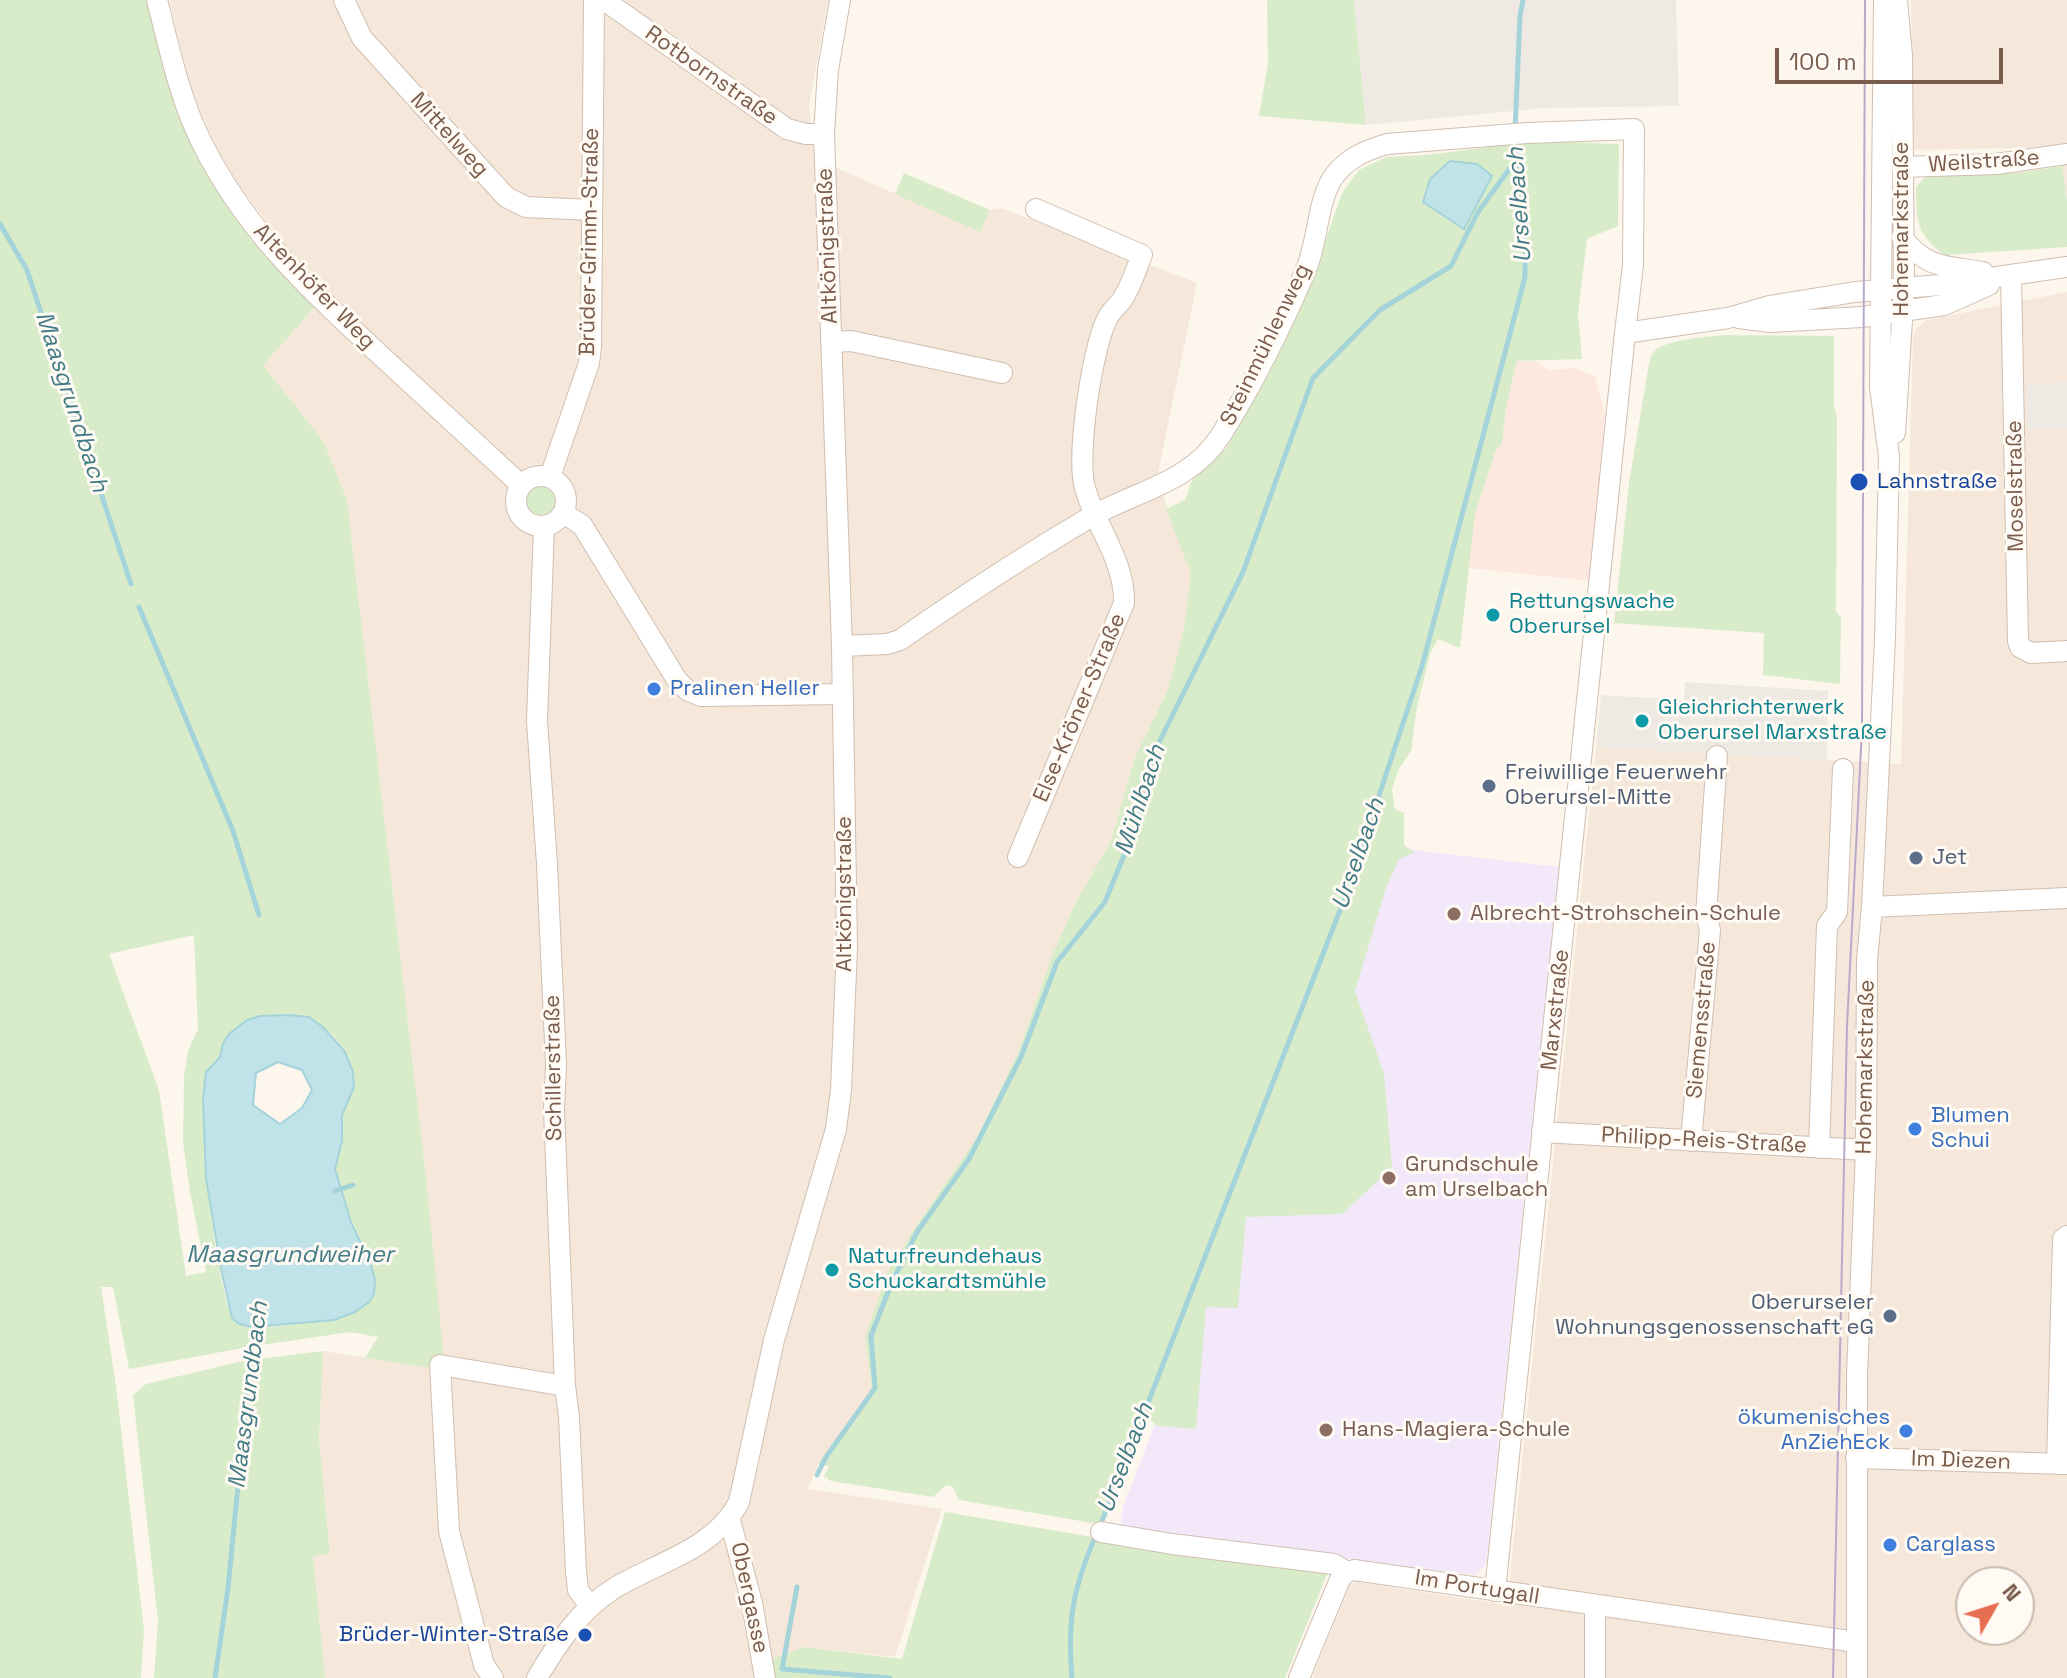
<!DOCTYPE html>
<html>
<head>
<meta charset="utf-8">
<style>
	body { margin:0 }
	#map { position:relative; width:2067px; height:1678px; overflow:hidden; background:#fdf6ec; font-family:"Space Grotesk",sans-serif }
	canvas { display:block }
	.north { position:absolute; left:1955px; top:1566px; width:80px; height:80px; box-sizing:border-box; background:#fffaf3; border:2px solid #cabbb1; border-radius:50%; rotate:51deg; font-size:22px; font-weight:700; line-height:32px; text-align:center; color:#7a5c4d }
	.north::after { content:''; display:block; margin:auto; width:28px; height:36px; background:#e76f51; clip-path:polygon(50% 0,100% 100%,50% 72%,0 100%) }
	.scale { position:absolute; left:1775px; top:48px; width:228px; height:36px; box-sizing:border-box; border:4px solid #7a5c4d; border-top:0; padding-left:10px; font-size:24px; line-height:28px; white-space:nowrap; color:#7a5c4d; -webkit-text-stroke:6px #fffaf3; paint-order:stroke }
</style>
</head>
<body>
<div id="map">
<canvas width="2067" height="1678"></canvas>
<div class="north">N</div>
<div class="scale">100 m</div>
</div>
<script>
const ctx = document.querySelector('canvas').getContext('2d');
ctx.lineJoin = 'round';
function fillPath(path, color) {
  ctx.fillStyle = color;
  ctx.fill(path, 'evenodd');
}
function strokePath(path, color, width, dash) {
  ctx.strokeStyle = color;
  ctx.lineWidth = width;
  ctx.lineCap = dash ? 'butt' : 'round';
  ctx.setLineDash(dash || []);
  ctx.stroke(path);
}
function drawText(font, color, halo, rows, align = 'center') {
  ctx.font = font + ' "Space Grotesk",sans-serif';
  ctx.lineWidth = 6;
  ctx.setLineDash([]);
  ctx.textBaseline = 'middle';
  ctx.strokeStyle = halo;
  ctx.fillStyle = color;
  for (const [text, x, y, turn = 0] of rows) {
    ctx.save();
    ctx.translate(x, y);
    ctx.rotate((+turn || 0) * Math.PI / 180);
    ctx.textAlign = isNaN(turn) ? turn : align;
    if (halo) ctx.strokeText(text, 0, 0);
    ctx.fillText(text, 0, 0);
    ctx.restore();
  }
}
const residential = new Path2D(`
	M 169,0 L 828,0 L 809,106 L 814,158 L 980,231 L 990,210 L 1001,208 L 1197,283 L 1157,478 L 1191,574 L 1184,629 L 1168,690 L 1135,757 L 1111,841 L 1075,904 L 1054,951 L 1018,1053 L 977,1137 L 912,1232 L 887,1274 L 865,1337 L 872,1389 L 818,1464 L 808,1489 L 942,1509 L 895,1657 L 804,1647 L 753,1666 L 756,1678 L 325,1678 L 313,1556 L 330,1553 L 319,1439 L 323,1351 L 444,1370 L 426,1177 L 347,500 L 324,442 L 263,365 L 330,291 L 286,248 L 232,176 L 211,136 L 191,89 Z
	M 1911,0 L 2067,0 L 2067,201 L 2059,147 L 1914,150 Z
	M 2067,292 L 2067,1678 L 1312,1678 L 1350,1585 L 1357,1582 L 1507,1605 L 1596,747 L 1901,764 L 1913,337 L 1917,328 L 1927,320 ZM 1971,1582 L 2019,1582 L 2019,1630 L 1971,1630 Z`);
const commercial = new Path2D(`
	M 1517,361 L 1538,362 L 1548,370 L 1575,368 L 1595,376 L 1605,414 L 1590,581 L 1468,568 L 1475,514 L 1496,450 L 1502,444 L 1506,407 Z`);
const industrial = new Path2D(`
	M 1354,0 L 1676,0 L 1679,106 L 1545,108 L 1366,125 Z
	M 2067,382 L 2067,429 L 2027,429 L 2026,383 Z
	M 1685,682 L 1828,691 L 1827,760 L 1596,747 L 1601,695 L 1684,700 Z`);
const education = new Path2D(`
	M 1380,843 L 1421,851 L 1559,867 L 1486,1565 L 1475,1575 L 1120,1530 L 1123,1507 Z`);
const green = new Path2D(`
	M 0,0 L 150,0 L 177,100 L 318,304 L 263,365 L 324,442 L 347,500 L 426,1177 L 445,1370 L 365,1358 L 378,1337 L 350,1332 L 248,1347 L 129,1369 L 113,1287 L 101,1287 L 116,1386 L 144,1630 L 141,1678 L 0,1678 ZM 194,935 L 198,1029 L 188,1051 L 184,1076 L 183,1142 L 190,1192 L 206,1272 L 186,1276 L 159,1090 L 109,954 ZM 289,1015 C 299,1019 314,1021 323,1027 C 340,1038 353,1065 354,1085 C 354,1094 345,1104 343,1113 C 341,1122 343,1133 342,1143 C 341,1152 334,1163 335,1172 C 340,1212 378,1254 374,1292 C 371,1318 249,1337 235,1321 C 217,1301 193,1093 208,1070 C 221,1049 260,1030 281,1016 Z
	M 1267,0 L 1354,0 L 1366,125 L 1259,116 L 1268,63 Z
	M 1535,141 L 1619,144 L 1618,226 L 1587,239 L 1578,314 L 1582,359 L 1517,361 L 1506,407 L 1502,444 L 1496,450 L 1475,514 L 1460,648 L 1438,639 L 1430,654 L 1417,707 L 1411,751 L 1399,769 L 1392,789 L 1395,809 L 1404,813 L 1404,845 L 1415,853 L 1399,859 L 1386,888 L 1355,991 L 1384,1074 L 1392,1168 L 1342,1214 L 1246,1217 L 1238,1308 L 1206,1307 L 1196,1429 L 1158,1426 L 1142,1413 L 1098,1524 L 959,1500 L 953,1487 L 946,1485 L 933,1497 L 831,1481 L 824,1476 L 829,1466 L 818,1464 L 872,1389 L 865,1337 L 887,1274 L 912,1232 L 977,1137 L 1018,1053 L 1054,951 L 1075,904 L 1111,841 L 1135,757 L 1168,690 L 1184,629 L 1191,574 L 1166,509 L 1185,500 L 1192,480 L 1226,449 L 1317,265 L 1342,193 L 1359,170 L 1386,157 L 1427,155 Z
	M 2062,166 L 2067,201 L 2067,247 L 1945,255 C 1916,235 1916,220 1916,187 L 1926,176 L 2016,173 Z
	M 904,173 L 990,210 L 980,232 L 895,194 Z
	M 1724,335 L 1834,336 L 1834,407 L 1837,418 L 1836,611 L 1841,618 L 1840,684 L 1763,675 L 1764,633 L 1614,623 L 1629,483 L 1649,364 C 1650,360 1651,355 1654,352 C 1664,339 1708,337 1724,335 Z
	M521 501a20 20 0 1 1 40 0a20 20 0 1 1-40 0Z
	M 323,1351 L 319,1439 L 330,1554 L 313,1556 L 325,1678 L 154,1678 L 158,1621 L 133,1395 L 146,1384 L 243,1361 Z
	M 945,1512 L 1223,1559 L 1328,1572 L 1285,1678 L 765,1678 L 761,1663 L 804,1647 L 902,1659 Z`);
const water = new Path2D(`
	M 1450,161 L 1477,164 L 1492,176 L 1464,229 L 1423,202 L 1430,179 Z
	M 289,1015 L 309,1017 L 323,1027 L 345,1052 L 353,1072 L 354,1087 L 342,1115 L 342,1141 L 335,1169 L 351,1222 L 370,1262 L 375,1280 L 374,1294 L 369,1302 L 355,1312 L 334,1320 L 253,1327 L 239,1324 L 232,1318 L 221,1269 L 206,1178 L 203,1099 L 206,1072 L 220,1057 L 223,1044 L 229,1034 L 247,1020 L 260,1016 ZM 278,1062 L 302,1070 L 312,1090 L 302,1108 L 280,1124 L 253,1105 L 256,1073 Z`);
const stream = new Path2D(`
	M 1515,131 L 1520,16 L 1523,0
	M 0,224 L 27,270 L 131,584
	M 139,607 L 233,831 L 259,915
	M 335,1191 L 353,1185
	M 817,1475 L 826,1457 L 875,1388 L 871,1336 L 892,1282 L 917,1232 L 969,1159 L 1021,1057 L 1057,962 L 1105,902 L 1136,826 L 1152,757 L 1243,572 L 1313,378 L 1380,310 L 1451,266 L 1478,212 L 1516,160
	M 1100,1526 L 1346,895 L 1422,666 L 1525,277 L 1525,224 L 1516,141
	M 797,1587 L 782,1669 L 890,1678
	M 215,1678 L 228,1588 L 254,1322
	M 1072,1678 C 1067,1621 1073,1588 1096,1535`);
const minor = new Path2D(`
	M 157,0 C 169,47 179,96 200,139 C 244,229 306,286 378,353 C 426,397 474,441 521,485
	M 344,0 L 362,38 L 506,197 L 526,207 L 591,210
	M 604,0 L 787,129 L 806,134 L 824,134
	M 1902,167 L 1996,164 L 2067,154
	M 1902,237 C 1926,269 1947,266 1983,272
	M 2011,275 L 2018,641 L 2020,647 L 2031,653 L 2067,651
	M 1739,318 L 1770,322 L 1862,317 L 1944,305 L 1989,285
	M 831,342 L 851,341 L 1002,373
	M 1895,433 L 1904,288 L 1902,55 L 1897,0
	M516 501a25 25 0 1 1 50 0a25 25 0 1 1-50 0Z
	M 550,477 L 589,363 L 591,347 L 594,0
	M 563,513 L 582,525 L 677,680 L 687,690 L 701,696 L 842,694
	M 544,526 L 537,721 L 547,864 L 556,1065 L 554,1109 L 565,1386 L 569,1417 L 576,1572 L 578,1590 L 590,1606
	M 842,646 L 887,644 L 900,640 C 962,597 1024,556 1089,518 C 1135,491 1191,483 1221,435 C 1254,382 1283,324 1307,267 C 1318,239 1317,205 1332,179 C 1345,159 1366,150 1387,144 L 1527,133 L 1634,129 L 1633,265 L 1625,333 L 1728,318 L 1769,306 L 1855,292 L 1940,285 L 2067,267
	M 1018,857 L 1124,603 C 1125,560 1096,528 1085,488 C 1076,456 1092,349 1107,319 C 1111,311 1117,306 1122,300 C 1131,287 1136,269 1142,255 L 1036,209
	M 1872,907 L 2067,898
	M 1542,1132 L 1866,1150
	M 1691,1141 L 1710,930 L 1706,915 L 1717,756
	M 1819,1148 L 1827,926 L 1837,912 L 1843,769
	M 1856,1458 L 2067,1464
	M 2057,1464 L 2063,1239 L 2067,1236
	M 730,1520 L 752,1603 L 765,1678
	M 1101,1532 L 1172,1544 L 1334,1564 L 1347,1572 L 1354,1570 L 1856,1642
	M 1495,1591 L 1625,333
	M 493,1678 L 484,1665 L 449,1531 L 440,1365 L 565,1386
	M 537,1678 C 557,1644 579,1611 613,1589 C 657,1562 714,1550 739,1502 L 774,1340 L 836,1129 L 841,1090 L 847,947 L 842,646 L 824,134 L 828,70 L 840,0
	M 1299,1678 L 1341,1577 L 1347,1572
	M 1595,1678 L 1595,1606
	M 1857,1678 L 1857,1375 L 1866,1150 L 1867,960 L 1872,907 L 1885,639 L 1889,457 L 1880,387 L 1884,0`);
const tram = new Path2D(`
	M 1833,1678 L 1847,1026 L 1862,728 L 1865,0`);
const markers = [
	[1859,482,10,"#1a4fb4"],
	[1493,615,8,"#0f9aa8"],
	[654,689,8,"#3f7fe0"],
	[1642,721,8,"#0f9aa8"],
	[1489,786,8,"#5c6f8a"],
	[1916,858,8,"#5c6f8a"],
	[1454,914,8,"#8d6e63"],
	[1915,1129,8,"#3f7fe0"],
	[1389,1178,8,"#8d6e63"],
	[832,1270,8,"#0f9aa8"],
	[1890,1316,8,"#5c6f8a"],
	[1326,1430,8,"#8d6e63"],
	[1906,1431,8,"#3f7fe0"],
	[1890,1545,8,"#3f7fe0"],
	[585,1635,8,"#1a4fb4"]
];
const streetNames = [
	["Rotbornstraße",711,76,35],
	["Mittelweg",449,135,48],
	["Weilstraße",1984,162,-4],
	["Hohemarkstraße",1902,229,-90],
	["Brüder-Grimm-Straße",590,242,-89],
	["Altkönigstraße",828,246,-92],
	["Altenhöfer Weg",314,287,46],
	["Steinmühlenweg",1266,345,-64],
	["Moselstraße",2016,486,-91],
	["Else-Kröner-Straße",1080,708,-67],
	["Altkönigstraße",845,894,-90],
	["Marxstraße",1556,1010,-84],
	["Siemensstraße",1702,1020,-85],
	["Hohemarkstraße",1866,1067,-89],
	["Schillerstraße",554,1068,-91],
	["Philipp-Reis-Straße",1704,1141,3],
	["Im Diezen",1961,1461,2],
	["Im Portugall",1477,1588,9],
	["Obergasse",749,1598,78]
];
const transitNames = [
	["Lahnstraße",1877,482],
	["Brüder-Winter-Straße",569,1635,"right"]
];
const cultureNames = [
	["Rettungswache",1509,602],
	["Oberursel",1509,627],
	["Gleichrichterwerk",1658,708],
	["Oberursel Marxstraße",1658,733],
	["Naturfreundehaus",848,1257],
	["Schuckardtsmühle",848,1282]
];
const shopNames = [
	["Pralinen Heller",670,689],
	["Blumen",1931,1116],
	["Schui",1931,1141],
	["ökumenisches",1890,1418,"right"],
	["AnZiehEck",1890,1443,"right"],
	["Carglass",1906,1545]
];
const serviceNames = [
	["Freiwillige Feuerwehr",1505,773],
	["Oberursel-Mitte",1505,798],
	["Jet",1932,858],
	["Oberurseler",1874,1303,"right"],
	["Wohnungsgenossenschaft eG",1874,1328,"right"]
];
const educationNames = [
	["Albrecht-Strohschein-Schule",1470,914],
	["Grundschule",1405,1165],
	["am Urselbach",1405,1190],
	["Hans-Magiera-Schule",1342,1430]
];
const waterNames = [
	["Urselbach",1520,205,-94],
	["Maasgrundbach",71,402,72],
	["Mühlbach",1141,800,-72],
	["Urselbach",1359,854,-71],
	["Maasgrundweiher",290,1255],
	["Maasgrundbach",249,1395,-83],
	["Urselbach",1126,1458,-69]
];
fillPath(residential, '#f5e8da');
fillPath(commercial, '#fde8e0');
fillPath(industrial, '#efe9e4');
fillPath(education, '#f3e8fa');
fillPath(green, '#d8ecc9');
fillPath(water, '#bfe3e8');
strokePath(water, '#a5d3da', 2);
strokePath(stream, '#a5d3da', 5);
strokePath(minor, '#d1beb0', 22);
strokePath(minor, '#fff', 20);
strokePath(tram, '#b9a8c9', 2);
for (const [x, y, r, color] of markers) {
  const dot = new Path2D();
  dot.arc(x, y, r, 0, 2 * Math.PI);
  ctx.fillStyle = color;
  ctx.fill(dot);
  strokePath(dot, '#fffaf3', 3);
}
drawText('22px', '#7a5c4d', '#fffaf3', streetNames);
drawText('22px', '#164399', '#fffaf3', transitNames, 'left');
drawText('22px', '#0d838f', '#fffaf3', cultureNames, 'left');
drawText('22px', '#366cbe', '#fffaf3', shopNames, 'left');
drawText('22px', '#4e5e75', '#fffaf3', serviceNames, 'left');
drawText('22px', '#785e54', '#fffaf3', educationNames, 'left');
drawText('italic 24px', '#437c86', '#fffaf3', waterNames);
</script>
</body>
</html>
